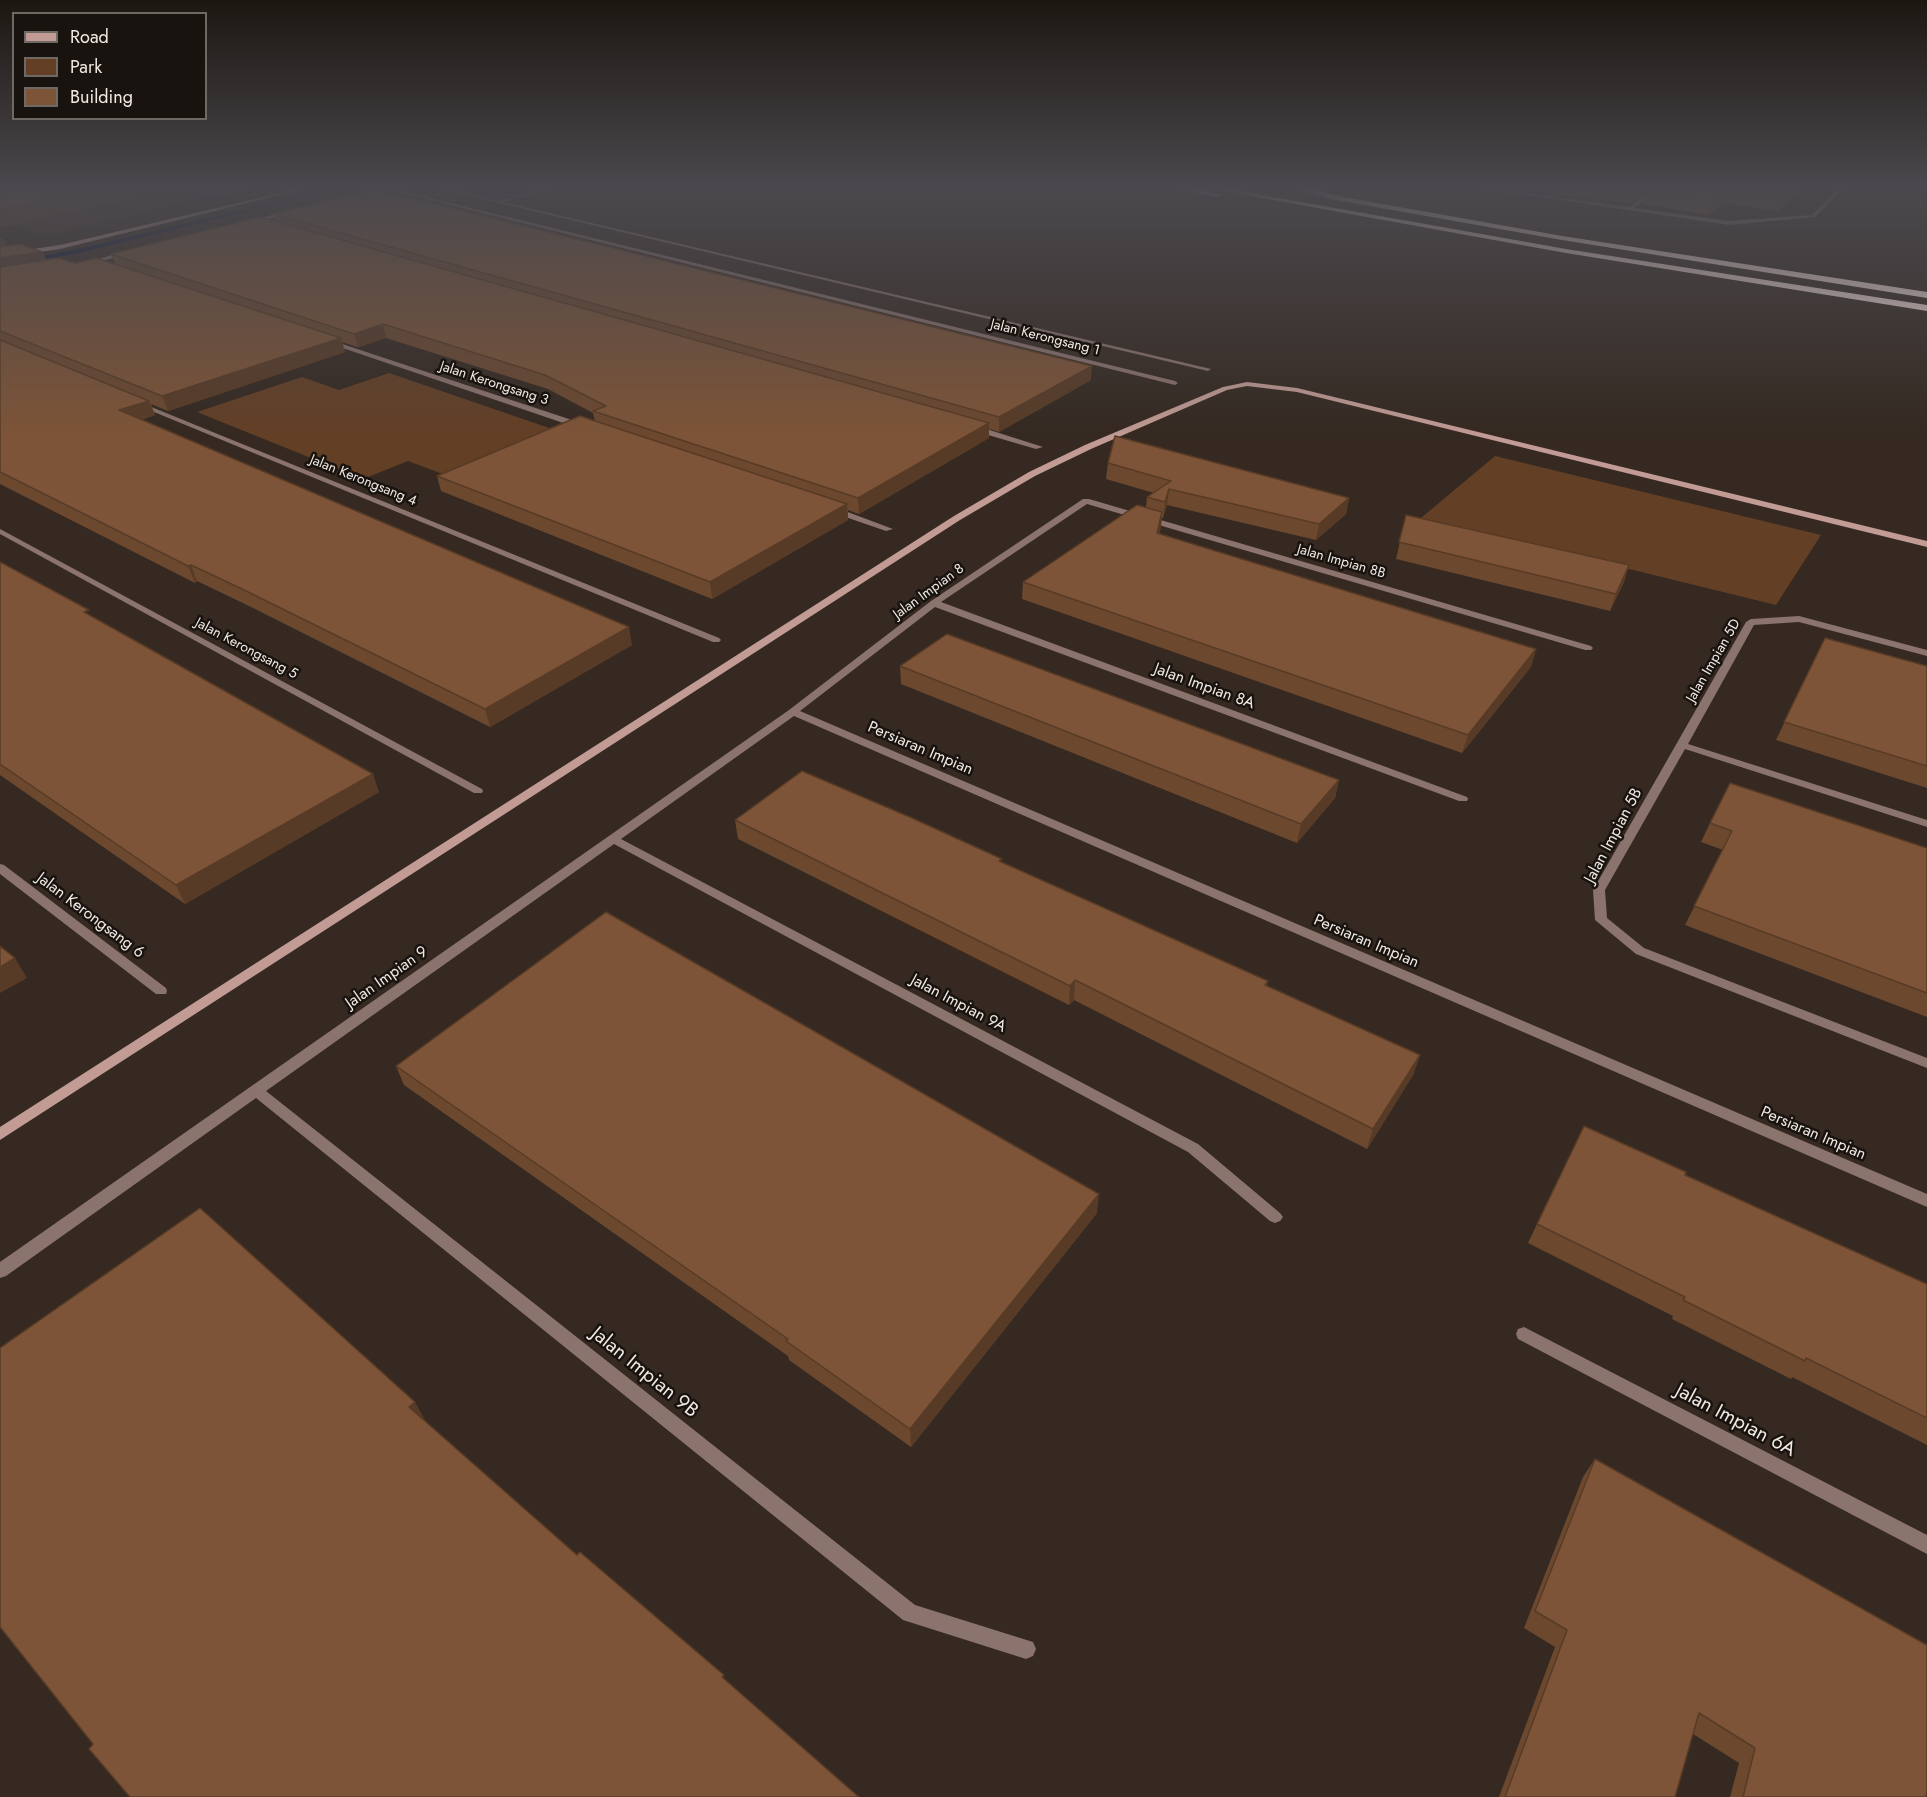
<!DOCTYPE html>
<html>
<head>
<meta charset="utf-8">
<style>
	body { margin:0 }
	#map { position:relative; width:1927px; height:1797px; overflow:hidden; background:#352921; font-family:Jost,sans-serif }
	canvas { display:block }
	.legend { position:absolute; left:12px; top:12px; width:195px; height:108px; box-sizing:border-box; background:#18130f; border:2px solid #6f6964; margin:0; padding:8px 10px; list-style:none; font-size:18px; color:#f1e9e4 }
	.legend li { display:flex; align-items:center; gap:12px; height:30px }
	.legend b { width:30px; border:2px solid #6f6964 }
</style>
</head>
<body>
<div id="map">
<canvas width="1927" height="1797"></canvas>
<ul class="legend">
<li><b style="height:8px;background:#c19b94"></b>Road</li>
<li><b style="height:16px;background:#633f25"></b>Park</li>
<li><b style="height:16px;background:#7d5437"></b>Building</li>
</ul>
</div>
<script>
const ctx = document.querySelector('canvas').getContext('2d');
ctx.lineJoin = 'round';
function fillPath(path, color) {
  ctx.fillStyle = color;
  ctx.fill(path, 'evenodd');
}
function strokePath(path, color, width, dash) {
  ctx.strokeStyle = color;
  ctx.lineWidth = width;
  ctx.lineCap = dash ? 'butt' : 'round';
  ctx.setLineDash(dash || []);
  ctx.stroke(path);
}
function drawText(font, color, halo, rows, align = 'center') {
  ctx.font = font + ' Jost,sans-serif';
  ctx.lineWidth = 5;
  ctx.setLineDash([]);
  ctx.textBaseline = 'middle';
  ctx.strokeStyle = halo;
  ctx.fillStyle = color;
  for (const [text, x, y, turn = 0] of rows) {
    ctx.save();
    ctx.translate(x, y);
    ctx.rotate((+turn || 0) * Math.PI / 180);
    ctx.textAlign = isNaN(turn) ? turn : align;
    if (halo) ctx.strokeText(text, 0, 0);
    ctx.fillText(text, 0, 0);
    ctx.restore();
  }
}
const built = new Path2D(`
	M 0,187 L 251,187 L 44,236 L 0,220 Z`);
const green = new Path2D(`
	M 389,373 L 558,431 L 448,476 L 408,461 L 363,479 L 197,412 L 302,377 L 339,390 Z
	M 1495,456 L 1821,535 L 1776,605 L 1421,518 Z`);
const stream = new Path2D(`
	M 340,187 L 343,188 L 74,254 L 0,267 L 0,263 L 74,250 Z`);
const street = new Path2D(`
	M 386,187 L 1175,381 L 1178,383 L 1175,385 L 385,189 L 364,194 L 362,193 Z
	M 432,187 L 440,187 L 498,201 L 550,187 L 557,187 L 503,202 L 1211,369 L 1208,371 Z
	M 1472,187 L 1483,187 L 1630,207 L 1654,187 L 1659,187 L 1635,208 L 1729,221 L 1812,215 L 1840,187 L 1845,187 L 1815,217 L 1729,225 Z
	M 289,210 L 291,213 L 250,224 L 247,222 Z
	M 126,251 L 128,254 L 87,265 L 84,263 Z
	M 330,340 L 587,425 L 588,427 L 581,429 L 328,343 L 327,342 Z
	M 139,402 L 719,638 L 721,640 L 719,642 L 713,642 L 137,405 L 136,404 Z
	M 971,426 L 977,426 L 1043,447 L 1036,449 L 971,430 Z
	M 1083,499 L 1089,499 L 1591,646 L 1593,648 L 1591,650 L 1585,650 L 1087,504 L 941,602 L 1467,797 L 1468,799 L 1467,801 L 1459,801 L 935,607 L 800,711 L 1927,1194 L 1927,1207 L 794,716 L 621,839 L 1198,1144 L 1280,1213 L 1283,1217 L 1280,1221 L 1275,1223 L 1270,1221 L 1188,1152 L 614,844 L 266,1091 L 915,1605 L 1033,1642 L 1036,1649 L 1033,1656 L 1026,1659 L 903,1620 L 256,1098 L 6,1276 L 0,1278 L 0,1262 L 789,710 L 931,601 Z
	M 831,508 L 837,508 L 893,529 L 886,531 L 831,512 Z
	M 0,529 L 482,789 L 483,791 L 482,793 L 474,793 L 0,534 Z
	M 1799,616 L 1927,650 L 1927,656 L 1799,622 L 1754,625 L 1688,744 L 1927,820 L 1927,827 L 1685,749 L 1605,890 L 1607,918 L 1644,948 L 1927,1058 L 1927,1068 L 1636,954 L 1595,920 L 1593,890 L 1746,622 L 1751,619 Z
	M 0,864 L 4,865 L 166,988 L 167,991 L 166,994 L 156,994 L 0,874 Z
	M 1524,1327 L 1927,1535 L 1927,1554 L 1518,1339 L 1516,1334 L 1518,1329 Z`);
const secondary = new Path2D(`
	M 305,187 L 313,187 L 60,249 L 0,258 L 0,254 L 60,245 Z
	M 1247,382 L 1297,388 L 1927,541 L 1927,547 L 1297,392 L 1247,386 L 1227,390 L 1091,449 L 1035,476 L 960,520 L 0,1140 L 0,1127 L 954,516 L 1029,472 L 1085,445 L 1223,387 Z`);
const highway = new Path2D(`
	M 1174,187 L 1187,187 L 1221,195 L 1217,197 Z
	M 1201,187 L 1217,187 L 1566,249 L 1927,305 L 1927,311 L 1566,253 Z
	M 1293,187 L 1304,187 L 1344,197 L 1562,236 L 1927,292 L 1927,298 L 1562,240 L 1330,199 Z`);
const wall = new Path2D(`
	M 1508,187 L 1651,187 L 1632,203 L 1573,197 Z
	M 1653,187 L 1803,187 L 1779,211 L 1724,203 L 1709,215 L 1642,204 L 1646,193 Z
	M 273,214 L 1091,380 L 999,432 L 989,429 L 989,438 L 859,514 L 848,510 L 848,520 L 712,599 L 441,491 L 437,476 L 595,421 L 593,413 L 548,389 L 386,338 L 358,347 L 342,342 L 345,352 L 168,411 L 151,404 L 155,415 L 141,420 L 632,645 L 490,727 L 249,606 L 197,581 L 195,583 L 0,484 L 0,238 L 3,238 L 6,246 L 42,252 L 46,260 L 75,263 L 115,264 L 111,254 L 276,222 Z
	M 1108,463 L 1349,498 L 1346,514 L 1316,540 L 1167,505 L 1163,518 L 1162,518 L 1159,534 L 1536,649 L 1531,667 L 1462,753 L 1022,599 L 1023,582 L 1146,507 L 1147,497 L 1154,493 L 1106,479 Z
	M 1406,515 L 1629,565 L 1624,582 L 1610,611 L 1396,559 Z
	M 0,562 L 91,616 L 379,792 L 185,904 L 0,775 Z
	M 1825,638 L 1927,666 L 1927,788 L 1776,740 Z
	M 900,666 L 1339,780 L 1335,798 L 1297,843 L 901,684 Z
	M 735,820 L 1002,863 L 1268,981 L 1267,986 L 1420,1055 L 1413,1075 L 1367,1149 L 1074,1000 L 1069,1005 L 738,839 Z
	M 1710,823 L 1927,848 L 1927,1017 L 1685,925 L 1723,850 L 1701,842 Z
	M 396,1066 L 1097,1213 L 911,1447 L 789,1360 L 788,1356 L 404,1085 Z
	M 1685,1175 L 1927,1284 L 1927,1445 L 1792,1377 L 1791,1379 L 1672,1319 L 1673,1316 L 1528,1243 L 1537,1224 Z
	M 1595,1459 L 1926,1797 L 1730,1797 L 1739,1763 L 1693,1734 L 1675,1797 L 1499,1797 L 1555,1647 L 1524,1628 L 1583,1477 Z`);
const shadedWall = new Path2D(`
	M 105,187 L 184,187 L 0,228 L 0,209 Z
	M 1641,187 L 1651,187 L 1632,203 L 1635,192 Z
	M 1796,187 L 1803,187 L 1779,211 L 1784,199 Z
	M 1728,191 L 1724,203 L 1709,215 L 1713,203 Z
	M 3,238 L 8,251 L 0,252 L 0,239 Z
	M 42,252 L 48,264 L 0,272 L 0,258 Z
	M 383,324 L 386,338 L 358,347 L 354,334 Z
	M 341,338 L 345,352 L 168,411 L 162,396 Z
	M 1092,366 L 1091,380 L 999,432 L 999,417 Z
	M 149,401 L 155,415 L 125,425 L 119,410 Z
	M 989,423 L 989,438 L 859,514 L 858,498 Z
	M 1169,489 L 1167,505 L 1163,518 L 1165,502 Z
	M 1349,498 L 1346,514 L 1316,540 L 1319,524 Z
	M 847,504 L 848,520 L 712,599 L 710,582 Z
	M 1162,512 L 1161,528 L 1155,549 L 1157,533 Z
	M 191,565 L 197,581 L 195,583 L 188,566 Z
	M 1629,565 L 1624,582 L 1610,611 L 1616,594 Z
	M 629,627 L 632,645 L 490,727 L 485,709 Z
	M 1536,649 L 1531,667 L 1462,753 L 1468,735 Z
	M 373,774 L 379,792 L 185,904 L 176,885 Z
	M 1339,780 L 1335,798 L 1297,843 L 1301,824 Z
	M 15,958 L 27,978 L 0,993 L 0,967 Z
	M 1075,980 L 1074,1000 L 1069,1005 L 1070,986 Z
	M 1420,1055 L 1413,1075 L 1367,1149 L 1373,1129 Z
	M 1099,1194 L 1097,1213 L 911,1447 L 910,1429 Z
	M 415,1402 L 425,1420 L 409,1407 Z`);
const building = new Path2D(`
	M 0,187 L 105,187 L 0,209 Z
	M 1587,187 L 1641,187 L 1635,192 Z
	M 1653,187 L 1796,187 L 1784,199 L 1728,191 L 1713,203 L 1646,193 Z
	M 374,189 L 1092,366 L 999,417 L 273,214 Z
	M 260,217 L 989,423 L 858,498 L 593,411 L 606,406 L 545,375 L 383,324 L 354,334 L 111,254 Z
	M 20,244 L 42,252 L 0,258 L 0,247 Z
	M 59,258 L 75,263 L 96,258 L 341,338 L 162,396 L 0,331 L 0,267 Z
	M 0,340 L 149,401 L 119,410 L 629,627 L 485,709 L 242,589 L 191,565 L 188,566 L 0,472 Z
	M 580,416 L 847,504 L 710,582 L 437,476 Z
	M 1115,436 L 1349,498 L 1319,524 L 1169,489 L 1165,502 L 1147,497 L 1171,481 L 1108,463 Z
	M 1137,505 L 1162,512 L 1157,533 L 1536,649 L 1468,735 L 1023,582 Z
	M 1406,515 L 1629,565 L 1616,594 L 1399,542 Z
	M 0,562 L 89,610 L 84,612 L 373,774 L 176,885 L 0,764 Z
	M 947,634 L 1339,780 L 1301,824 L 900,666 Z
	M 1825,638 L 1927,666 L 1927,766 L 1784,722 Z
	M 802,771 L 912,818 L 1002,859 L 999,861 L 1268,981 L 1265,985 L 1420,1055 L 1373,1129 L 1075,980 L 1070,986 L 735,820 Z
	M 1730,783 L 1927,848 L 1927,993 L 1694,906 L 1732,831 L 1710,823 Z
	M 606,912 L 1099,1194 L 910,1429 L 786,1341 L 788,1339 L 396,1066 Z
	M 0,946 L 15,958 L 0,967 Z
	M 1584,1126 L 1686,1172 L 1685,1175 L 1927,1284 L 1927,1418 L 1806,1358 L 1805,1361 L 1683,1300 L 1685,1297 L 1537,1224 Z
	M 200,1208 L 415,1402 L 409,1407 L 577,1555 L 580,1552 L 724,1675 L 722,1677 L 859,1797 L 130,1797 L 89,1749 L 93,1744 L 0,1627 L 0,1348 Z
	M 1595,1459 L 1927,1645 L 1927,1791 L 1926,1797 L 1743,1797 L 1755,1748 L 1699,1713 L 1675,1797 L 1505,1797 L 1567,1630 L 1535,1611 Z`);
const farStreetnames = [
	["Jalan Kerongsang 1",1045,338,14],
	["Jalan Kerongsang 3",494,384,18],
	["Jalan Kerongsang 4",363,481,22],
	["Jalan Impian 8B",1341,562,16],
	["Jalan Impian 8",929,592,-36],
	["Jalan Kerongsang 5",246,649,28],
	["Jalan Impian 5D",1714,661,-60]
];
const streetNames = [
	["Jalan Impian 8A",1204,687,20],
	["Persiaran Impian",920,749,23],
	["Jalan Impian 5B",1614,836,-62],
	["Jalan Kerongsang 6",90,916,37],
	["Persiaran Impian",1366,942,23],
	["Jalan Impian 9",387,978,-35],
	["Jalan Impian 9A",958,1004,28],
	["Persiaran Impian",1813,1134,23]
];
const nearStreetnames = [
	["Jalan Impian 9B",644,1373,39],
	["Jalan Impian 6A",1735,1421,28]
];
fillPath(built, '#412f23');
fillPath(green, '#633f25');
fillPath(stream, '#041435');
fillPath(street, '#8b736e');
fillPath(secondary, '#c19b94');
fillPath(highway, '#f8e0db');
fillPath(wall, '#6c482f');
fillPath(shadedWall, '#583b26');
fillPath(building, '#7d5437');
strokePath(building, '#583b26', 1.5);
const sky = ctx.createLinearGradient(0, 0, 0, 438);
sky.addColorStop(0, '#1d1712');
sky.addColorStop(0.43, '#4b494e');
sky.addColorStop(1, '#4b494e00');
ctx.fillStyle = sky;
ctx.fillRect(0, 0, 1927, 438);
drawText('14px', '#f1e9e4', '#18130f', farStreetnames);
drawText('16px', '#f1e9e4', '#18130f', streetNames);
drawText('20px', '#f1e9e4', '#18130f', nearStreetnames);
</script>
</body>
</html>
